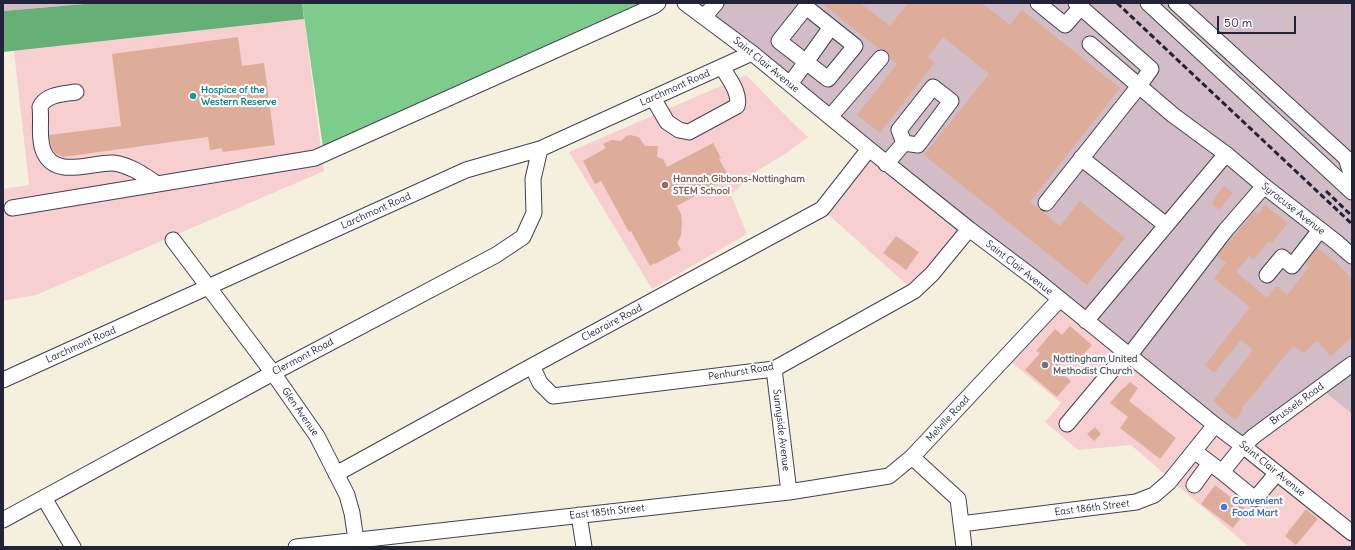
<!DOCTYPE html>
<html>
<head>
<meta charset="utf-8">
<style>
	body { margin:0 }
	#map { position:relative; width:1355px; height:550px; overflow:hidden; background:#f5f0de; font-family:Delius,sans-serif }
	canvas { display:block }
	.frame { position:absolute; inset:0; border:4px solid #22223b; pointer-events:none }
	.scale { position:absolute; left:1217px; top:16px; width:79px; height:18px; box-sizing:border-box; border:2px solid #22223b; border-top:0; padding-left:5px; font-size:12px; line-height:14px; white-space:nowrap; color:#22223b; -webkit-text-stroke:3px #fff; paint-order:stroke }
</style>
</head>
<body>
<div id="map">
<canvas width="1355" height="550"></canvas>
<div class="frame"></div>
<div class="scale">50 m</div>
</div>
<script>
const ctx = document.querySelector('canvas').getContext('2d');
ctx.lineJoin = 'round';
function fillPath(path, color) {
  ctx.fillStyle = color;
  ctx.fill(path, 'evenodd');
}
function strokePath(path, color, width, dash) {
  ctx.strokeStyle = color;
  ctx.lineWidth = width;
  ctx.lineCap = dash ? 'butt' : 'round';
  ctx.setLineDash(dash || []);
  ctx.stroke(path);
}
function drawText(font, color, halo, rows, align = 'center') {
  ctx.font = font + ' Delius,sans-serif';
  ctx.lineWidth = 4;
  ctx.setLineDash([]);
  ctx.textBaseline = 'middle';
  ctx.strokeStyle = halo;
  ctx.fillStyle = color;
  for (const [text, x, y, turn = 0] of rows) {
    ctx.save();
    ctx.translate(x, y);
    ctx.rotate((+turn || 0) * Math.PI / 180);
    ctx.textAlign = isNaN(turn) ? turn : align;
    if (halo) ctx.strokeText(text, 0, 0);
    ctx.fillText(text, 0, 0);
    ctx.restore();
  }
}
const built = new Path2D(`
	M 304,19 L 324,171 L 36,295 L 3,301 L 3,189 L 29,185 L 14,51 Z
	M 746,75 L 792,122 L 808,137 L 785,154 L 752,174 L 731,195 L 747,234 L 652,289 L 569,152 Z
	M 869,149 L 969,229 L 914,291 L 822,209 Z
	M 1059,300 L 1320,388 L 1352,414 L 1352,547 L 1249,547 L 1131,445 L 1078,450 L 1045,422 L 1061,403 L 1005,357 Z`);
const industrial = new Path2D(`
	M 3,3 L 84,3 L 85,4 L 3,11 Z
	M 685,3 L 1352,3 L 1352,414 L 1320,388 L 1243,446 Z`);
const green = new Path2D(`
	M 302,3 L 658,3 L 324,154 Z`);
const forest = new Path2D(`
	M 96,3 L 302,3 L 304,19 L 3,52 L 3,11 Z`);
const building = new Path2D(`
	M 821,3 L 860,3 L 890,26 L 908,3 L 982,3 L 1010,25 L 1022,10 L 1120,88 L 1030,202 L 1060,226 L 1080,201 L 1125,238 L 1087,285 L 924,155 L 989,74 L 943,37 L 928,57 L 935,62 L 880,133 L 857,115 L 897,64 L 890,58 L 887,51 L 879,49 Z
	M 238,37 L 242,66 L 264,63 L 275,145 L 223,152 L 222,148 L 210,150 L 208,137 L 63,157 L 55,153 L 51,146 L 49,135 L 121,126 L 112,54 Z
	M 630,135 L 639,137 L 645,146 L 658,146 L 657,157 L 663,159 L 667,167 L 713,143 L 721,158 L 719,159 L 729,177 L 677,206 L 681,214 L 682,221 L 681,236 L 677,243 L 681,250 L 655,264 L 654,263 L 650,266 L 631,231 L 629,232 L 601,181 L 595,184 L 583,161 L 606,148 L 603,144 L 612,140 L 621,141 L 626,136 Z
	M 1224,186 L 1233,193 L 1219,210 L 1212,204 L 1215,200 L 1214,198 Z
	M 1265,205 L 1288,223 L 1272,243 L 1269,241 L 1253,260 L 1249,256 L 1236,272 L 1267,298 L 1276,286 L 1287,295 L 1309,267 L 1305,263 L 1317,248 L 1337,263 L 1352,279 L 1352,337 L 1331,356 L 1317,341 L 1304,353 L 1293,346 L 1241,409 L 1243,410 L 1235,420 L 1213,401 L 1253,350 L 1241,340 L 1214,373 L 1205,365 L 1250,307 L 1214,278 L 1226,263 L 1217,256 L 1255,211 L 1258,214 Z
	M 896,236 L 919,252 L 906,270 L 883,253 Z
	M 1070,326 L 1092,345 L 1079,360 L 1071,353 L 1057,369 L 1071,381 L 1057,397 L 1025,370 L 1040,353 L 1036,351 L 1055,329 L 1062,335 Z
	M 1130,382 L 1138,388 L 1129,401 L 1176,438 L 1160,459 L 1120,428 L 1128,417 L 1110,403 L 1123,388 L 1124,388 Z
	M 1095,427 L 1101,434 L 1094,441 L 1087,434 Z
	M 1215,485 L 1247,510 L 1233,528 L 1201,504 Z
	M 1306,509 L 1318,519 L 1296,545 L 1285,536 Z`);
const minor = new Path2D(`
	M 685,3 L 752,53 L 869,149 L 969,229 L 1034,278 L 1215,425 L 1243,446 L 1352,533
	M 1038,3 L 1065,25 L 1081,7
	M 1148,3 L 1352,192
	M 1176,3 L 1346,158 L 1352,177
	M 704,17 L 716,3
	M 1090,44 L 1173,115 L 1226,154 L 1264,186 L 1336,242 L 1352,256
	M 790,84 L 806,62 L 828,79 L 855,46 L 806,7 L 779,41 L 806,62 L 831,27
	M 76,92 C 64,94 46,94 40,107 C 42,121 38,136 43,150 C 54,180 91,162 113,163 C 129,165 143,174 157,184
	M 653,98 L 667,122 L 679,130 L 689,132 L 737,106 C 741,93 728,78 722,67
	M 830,117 L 881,58
	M 1081,158 L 1166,225
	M 886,164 L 904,143 L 918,145 L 951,101 L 933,87 L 899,130 L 904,143
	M 1046,203 L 1139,86 L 1151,69 L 1076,3
	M 12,208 L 315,158 L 654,6 L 658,3
	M 173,240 L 273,373 L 317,436 L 347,495 L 352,513 L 356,540
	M 1267,275 L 1282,257 L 1292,266 L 1320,230
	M 1086,321 L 1226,154
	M 532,366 L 540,383 L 553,396 L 774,369 L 914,291 L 932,274 L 969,229
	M 774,369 L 789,492
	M 3,380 L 466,170 L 540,149 L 752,53
	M 1067,424 L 1119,362 L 1129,356 L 1225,231 L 1264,186
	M 1194,451 L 1222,472
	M 912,457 L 958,499 L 964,547
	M 1277,473 L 1255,499 L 1222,472 L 1243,446 L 1254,436 L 1352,364
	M 336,474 L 532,366 L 822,209 L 869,149
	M 1194,485 L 1210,463
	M 44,498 L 73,547
	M 579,515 L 584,547
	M 3,520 L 273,373 L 496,255 L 523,237 L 534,213 L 533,179 L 540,149
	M 961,524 L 1136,502 L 1154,495 L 1169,482 L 1215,425
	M 296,547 L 789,492 L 889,476 L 912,457 L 1059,300`);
const rail = new Path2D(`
	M 1117,3 L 1352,224
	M 1326,191 L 1352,216`);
const markers = [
	[193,96,4,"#0f9aa8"],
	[665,185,4,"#8d6e63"],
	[1045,365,4,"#6b7280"],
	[1224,507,4,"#3f7fe0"]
];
const streetNames = [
	["Saint Clair Avenue",766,65,39],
	["Larchmont Road",675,88,-24],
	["Syracuse Avenue",1293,209,38],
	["Larchmont Road",376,211,-24],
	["Saint Clair Avenue",1019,268,38],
	["Clearaire Road",612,323,-28],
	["Larchmont Road",81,345,-24],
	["Clermont Road",303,357,-28],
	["Penhurst Road",741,372,-9],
	["Brussels Road",1297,404,-36],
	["Glen Avenue",300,412,55],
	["Melville Road",948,419,-47],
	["Sunnyside Avenue",781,430,83],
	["Saint Clair Avenue",1272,469,39],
	["East 186th Street",1092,508,-7],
	["East 185th Street",607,512,-6]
];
const cultureNames = [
	["Hospice of the",201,90],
	["Western Reserve",201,102]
];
const educationNames = [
	["Hannah Gibbons-Nottingham",673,179],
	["STEM School",673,191]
];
const worshipNames = [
	["Nottingham United",1053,359],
	["Methodist Church",1053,371]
];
const shopNames = [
	["Convenient",1232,501],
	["Food Mart",1232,513]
];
fillPath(built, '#f7cfd1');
fillPath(industrial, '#d2bdc6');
fillPath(green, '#7dcc8c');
fillPath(forest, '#66b078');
fillPath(building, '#dead99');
strokePath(minor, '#424153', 17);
strokePath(minor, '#fff', 15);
strokePath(rail, '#22223b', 3, [6, 3]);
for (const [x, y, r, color] of markers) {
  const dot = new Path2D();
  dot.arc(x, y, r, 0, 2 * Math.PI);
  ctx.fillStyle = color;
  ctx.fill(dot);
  strokePath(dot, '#fff', 1.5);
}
drawText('10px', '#22223b', '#fff', streetNames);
drawText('bold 10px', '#0d838f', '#fff', cultureNames, 'left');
drawText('bold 10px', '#785e54', '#fff', educationNames, 'left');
drawText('bold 10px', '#5b616d', '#fff', worshipNames, 'left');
drawText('bold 10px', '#366cbe', '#fff', shopNames, 'left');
</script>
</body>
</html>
